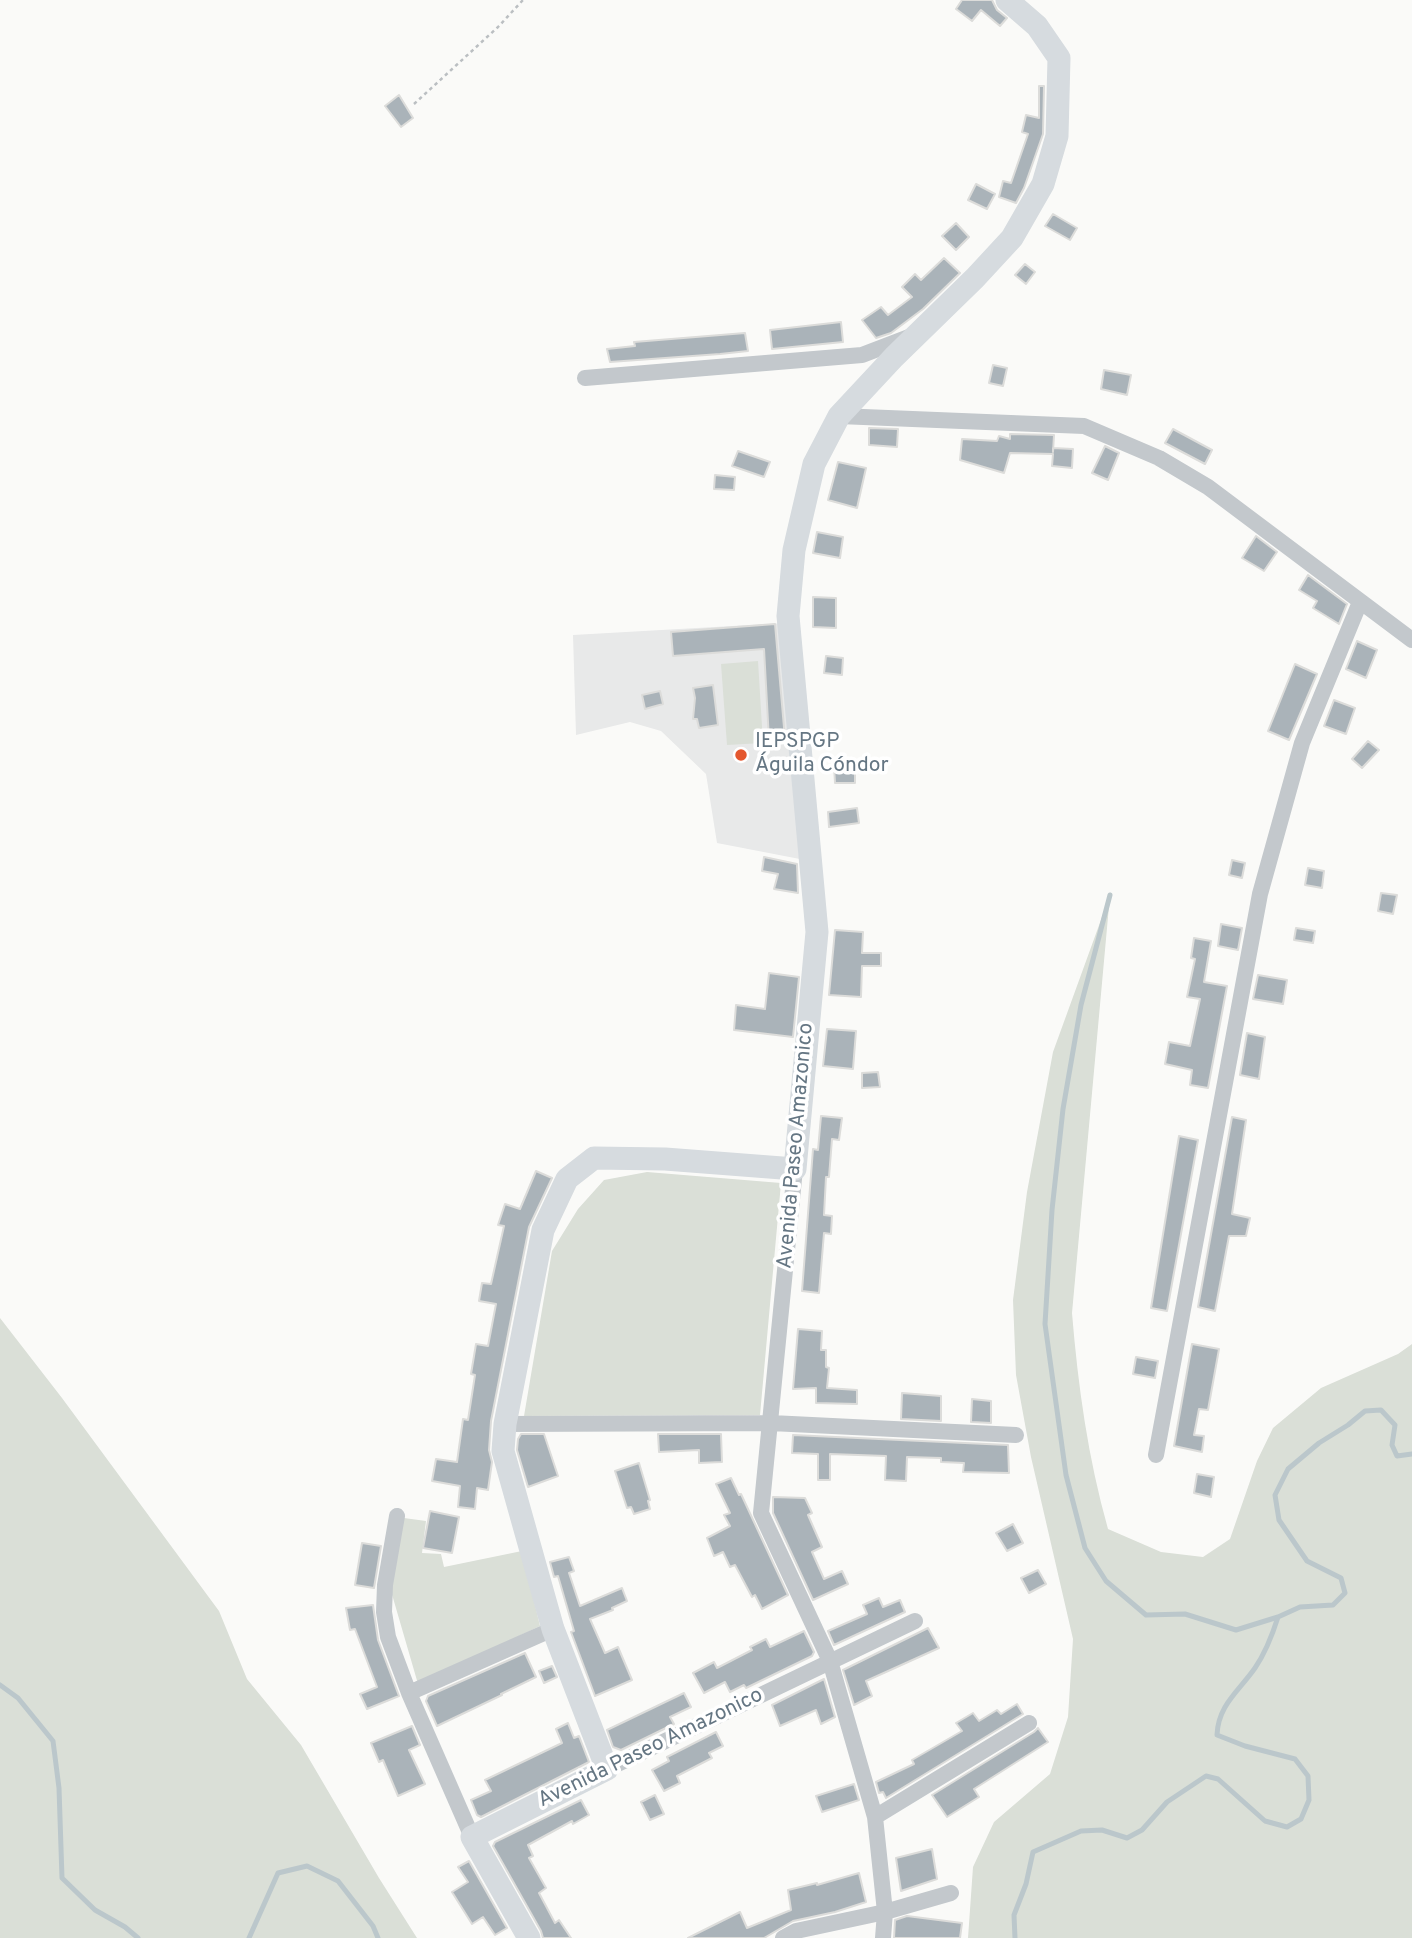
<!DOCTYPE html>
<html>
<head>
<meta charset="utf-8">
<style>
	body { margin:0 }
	canvas { display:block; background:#fafaf8 }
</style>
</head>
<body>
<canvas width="1412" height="1938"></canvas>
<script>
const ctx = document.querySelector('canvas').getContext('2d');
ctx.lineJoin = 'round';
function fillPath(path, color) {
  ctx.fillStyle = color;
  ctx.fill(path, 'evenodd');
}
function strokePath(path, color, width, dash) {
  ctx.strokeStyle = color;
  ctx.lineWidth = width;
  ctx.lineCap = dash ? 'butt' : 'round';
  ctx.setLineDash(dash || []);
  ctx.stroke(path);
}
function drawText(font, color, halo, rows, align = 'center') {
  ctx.font = font + ' Overpass,sans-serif';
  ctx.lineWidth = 7;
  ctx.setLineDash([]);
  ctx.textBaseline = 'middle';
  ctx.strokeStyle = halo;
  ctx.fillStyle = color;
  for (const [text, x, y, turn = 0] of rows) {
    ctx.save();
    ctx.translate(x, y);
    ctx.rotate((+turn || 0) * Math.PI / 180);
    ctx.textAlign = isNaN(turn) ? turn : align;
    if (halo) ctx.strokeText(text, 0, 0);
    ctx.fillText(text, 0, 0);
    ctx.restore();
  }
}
const built = new Path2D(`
	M 785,623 L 805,860 L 717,843 L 706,774 L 661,731 L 630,722 L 576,735 L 573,635 Z`);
const green = new Path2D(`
	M 758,661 L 763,743 L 727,745 L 721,664 Z
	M 1110,895 L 1072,1313 C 1078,1386 1088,1458 1108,1529 L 1161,1552 L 1203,1557 L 1230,1539 L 1257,1461 L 1273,1428 L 1321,1388 L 1398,1354 L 1412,1344 L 1412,1938 L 968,1938 L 973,1867 L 994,1822 L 1050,1774 L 1068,1717 L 1073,1639 L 1031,1457 L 1016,1375 L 1013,1300 L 1027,1192 L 1053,1052 Z
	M 647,1172 L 781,1183 L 760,1415 L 524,1416 L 552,1251 L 578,1209 L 604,1180 Z
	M 0,1318 L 62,1398 L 219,1611 L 247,1679 L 301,1745 L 379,1878 L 417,1938 L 0,1938 Z
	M 404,1518 L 426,1521 L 422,1553 L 441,1554 L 444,1567 L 522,1551 L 540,1626 L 418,1684 L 391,1591 Z`);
const stream = new Path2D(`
	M 1110,895 L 1081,1005 L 1063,1109 L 1052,1210 L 1045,1324 L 1066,1475 L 1085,1548 L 1106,1581 L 1146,1615 L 1185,1614 L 1236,1630 L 1278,1617
	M 0,1685 L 18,1698 L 53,1741 L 59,1788 L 62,1878 L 95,1910 L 125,1927 L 138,1938
	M 249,1938 L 278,1873 L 307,1866 L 338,1881 L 373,1926 L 378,1938
	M 1015,1938 L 1014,1915 L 1026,1884 L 1033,1852 L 1081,1831 L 1102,1830 L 1127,1838 L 1142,1830 L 1167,1802 L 1206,1776 L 1218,1779 L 1265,1821 L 1287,1827 L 1301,1819 L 1309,1800 L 1308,1776 L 1295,1759 L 1245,1746 L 1217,1735 C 1218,1705 1239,1691 1255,1668 C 1266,1652 1272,1636 1278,1617 L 1300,1607 L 1333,1605 L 1345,1593 L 1341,1578 L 1307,1561 L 1279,1520 L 1275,1495 L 1288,1469 L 1319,1443 L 1348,1425 L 1365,1411 L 1381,1410 L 1395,1425 L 1392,1445 L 1397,1456 L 1412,1454`);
const building = new Path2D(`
	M 962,0 L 992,0 L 997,10 L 1007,18 L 1000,26 L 981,10 L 972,21 L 956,9 Z
	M 1039,86 L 1044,86 L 1043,134 L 1024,188 L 1016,203 L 999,197 L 1003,181 L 1011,183 L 1028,134 L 1022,132 L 1026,115 L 1039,118 Z
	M 399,95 L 413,118 L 401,127 L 385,106 Z
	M 976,184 L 995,194 L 987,209 L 968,200 Z
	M 1053,214 L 1077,228 L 1070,240 L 1045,226 Z
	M 956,223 L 969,237 L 956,250 L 942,236 Z
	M 944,258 L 960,273 L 923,309 L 891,333 L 876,338 L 862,320 L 881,307 L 888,315 L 912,297 L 902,287 L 915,274 L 921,280 Z
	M 1025,264 L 1035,272 L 1026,284 L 1015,275 Z
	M 841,322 L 843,342 L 772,349 L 770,330 Z
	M 745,333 L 748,351 L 720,354 L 610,362 L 607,349 L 635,346 L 634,342 Z
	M 993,365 L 1007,368 L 1003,386 L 989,383 Z
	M 1104,370 L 1131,375 L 1127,395 L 1101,389 Z
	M 869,428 L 898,429 L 897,447 L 869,445 Z
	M 1173,429 L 1212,450 L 1205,464 L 1165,443 Z
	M 1010,434 L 1054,435 L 1053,452 L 1053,448 L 1073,449 L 1072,468 L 1052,466 L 1053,454 L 1010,453 L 1004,473 L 960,460 L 962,439 L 997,441 L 999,436 L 1010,439 Z
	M 1105,446 L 1119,453 L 1108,480 L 1092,473 Z
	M 738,451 L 770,462 L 764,477 L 732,466 Z
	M 838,462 L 866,468 L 857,508 L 828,500 Z
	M 715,475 L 735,477 L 734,490 L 714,489 Z
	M 817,532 L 843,537 L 840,558 L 813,553 Z
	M 1256,536 L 1277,552 L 1264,571 L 1242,558 Z
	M 1308,575 L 1347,604 L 1339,624 L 1313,608 L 1317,601 L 1299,590 Z
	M 813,597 L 836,598 L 836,628 L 813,627 Z
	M 775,624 L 785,739 L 769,740 L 764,649 L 673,656 L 671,632 Z
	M 1357,641 L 1377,650 L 1366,678 L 1346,669 Z
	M 826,656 L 843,658 L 842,675 L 824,673 Z
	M 1295,664 L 1317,674 L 1289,740 L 1268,731 Z
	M 713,685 L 718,725 L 699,728 L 697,719 L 693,719 L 695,698 L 693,688 Z
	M 660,691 L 663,704 L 645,709 L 642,695 Z
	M 1334,700 L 1355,708 L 1346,734 L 1324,726 Z
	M 1368,741 L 1379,750 L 1362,768 L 1352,759 Z
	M 834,766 L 855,766 L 855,783 L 835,783 Z
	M 857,808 L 859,823 L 829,827 L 828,812 Z
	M 764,857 L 797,864 L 798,893 L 774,889 L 778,874 L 762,871 Z
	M 1232,860 L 1245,863 L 1242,878 L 1229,875 Z
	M 1308,868 L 1324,871 L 1322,888 L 1305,885 Z
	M 1381,893 L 1397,895 L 1393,914 L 1378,911 Z
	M 1221,924 L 1242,928 L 1238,950 L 1218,946 Z
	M 1296,928 L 1315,931 L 1313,943 L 1294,940 Z
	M 835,930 L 863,932 L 862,953 L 881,953 L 881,966 L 862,966 L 861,997 L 829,995 Z
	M 1194,938 L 1211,941 L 1204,982 L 1227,986 L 1208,1088 L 1190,1085 L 1192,1070 L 1165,1064 L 1169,1042 L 1190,1046 L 1200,999 L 1187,997 L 1195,959 L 1191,958 Z
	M 769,973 L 799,977 L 793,1037 L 734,1030 L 736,1005 L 765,1009 Z
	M 1258,975 L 1287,980 L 1283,1004 L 1253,999 Z
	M 827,1029 L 856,1031 L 853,1069 L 823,1066 Z
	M 1247,1033 L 1265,1037 L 1259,1079 L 1240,1075 Z
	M 878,1072 L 880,1087 L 862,1088 L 862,1073 Z
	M 821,1116 L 842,1118 L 839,1140 L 832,1139 L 829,1177 L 826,1177 L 824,1215 L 832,1216 L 831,1234 L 824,1233 L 819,1293 L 802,1291 L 813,1149 L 818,1150 Z
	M 1232,1117 L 1246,1120 L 1232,1214 L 1250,1218 L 1246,1236 L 1229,1236 L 1215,1311 L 1198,1307 Z
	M 1179,1136 L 1198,1140 L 1167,1311 L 1151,1308 Z
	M 536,1171 L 552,1178 L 529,1227 L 491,1421 L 489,1450 L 492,1462 L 488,1490 L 477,1488 L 475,1509 L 458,1507 L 460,1486 L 432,1481 L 436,1459 L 457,1462 L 463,1419 L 468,1420 L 475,1375 L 471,1374 L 476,1344 L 488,1346 L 496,1304 L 479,1301 L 482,1283 L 491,1284 L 504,1226 L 498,1225 L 505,1204 L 520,1209 Z
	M 798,1329 L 822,1331 L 821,1350 L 826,1350 L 826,1367 L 829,1368 L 827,1388 L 857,1390 L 857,1404 L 816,1403 L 816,1388 L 793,1389 Z
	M 1192,1344 L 1219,1349 L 1208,1410 L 1199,1409 L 1194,1435 L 1204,1436 L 1202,1452 L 1174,1446 Z
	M 1136,1357 L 1158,1361 L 1155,1378 L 1133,1374 Z
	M 902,1393 L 941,1396 L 941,1421 L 901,1419 Z
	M 972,1399 L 991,1401 L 991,1423 L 971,1422 Z
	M 521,1434 L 544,1434 L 558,1476 L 528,1487 L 517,1450 L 518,1439 Z
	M 658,1434 L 721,1434 L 722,1462 L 699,1463 L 699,1450 L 659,1452 Z
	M 793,1435 L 1008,1445 L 1009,1473 L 963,1472 L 964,1463 L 941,1462 L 941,1458 L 907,1457 L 906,1481 L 885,1480 L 886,1456 L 830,1454 L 830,1480 L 818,1480 L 818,1454 L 792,1453 Z
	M 639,1463 L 650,1500 L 648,1501 L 650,1509 L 634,1514 L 631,1507 L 627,1508 L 615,1471 Z
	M 1197,1474 L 1214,1477 L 1211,1497 L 1194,1493 Z
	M 731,1478 L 739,1495 L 741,1494 L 788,1595 L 762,1609 L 755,1595 L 752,1597 L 735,1565 L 730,1567 L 723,1552 L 714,1556 L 707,1538 L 730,1526 L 724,1515 L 730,1513 L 716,1484 Z
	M 773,1497 L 805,1498 L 812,1513 L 808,1515 L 822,1547 L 812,1552 L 824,1579 L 842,1571 L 848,1584 L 813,1600 L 773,1513 Z
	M 430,1511 L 459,1517 L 452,1553 L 423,1548 Z
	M 1013,1524 L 1023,1543 L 1007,1551 L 996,1533 Z
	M 362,1543 L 381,1546 L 374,1588 L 355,1585 Z
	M 569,1557 L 574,1571 L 569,1573 L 580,1606 L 622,1588 L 627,1601 L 612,1608 L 613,1610 L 590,1619 L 605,1653 L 618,1647 L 632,1680 L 595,1696 L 571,1632 L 574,1631 L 558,1576 L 554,1577 L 550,1562 Z
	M 1038,1570 L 1046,1584 L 1029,1593 L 1021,1578 Z
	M 879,1598 L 883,1607 L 900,1600 L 905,1612 L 834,1645 L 828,1631 L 867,1614 L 863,1605 Z
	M 373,1605 L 378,1640 L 399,1696 L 367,1709 L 360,1694 L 377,1687 L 355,1629 L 350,1630 L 346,1608 Z
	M 928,1628 L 939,1648 L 866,1681 L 872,1696 L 854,1705 L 843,1670 Z
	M 804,1631 L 814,1652 L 812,1656 L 746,1688 L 744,1685 L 730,1692 L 725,1682 L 704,1693 L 693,1673 L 714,1662 L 717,1668 L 752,1650 L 750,1647 L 766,1639 L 770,1647 Z
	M 525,1653 L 536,1677 L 501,1694 L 502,1695 L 437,1726 L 426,1701 L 428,1696 Z
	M 552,1666 L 557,1677 L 544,1683 L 539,1671 Z
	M 824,1679 L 835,1717 L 821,1724 L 816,1710 L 780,1726 L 772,1705 Z
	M 684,1693 L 691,1707 L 670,1717 L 674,1724 L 621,1750 L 613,1747 L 607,1730 Z
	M 1017,1704 L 1023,1714 L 886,1798 L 883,1792 L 879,1793 L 876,1782 L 914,1764 L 912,1760 L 962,1731 L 956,1723 L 973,1713 L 979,1721 L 997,1710 L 1001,1714 Z
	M 568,1723 L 574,1738 L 579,1736 L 589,1762 L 481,1817 L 477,1815 L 471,1800 L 491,1791 L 485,1780 L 562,1743 L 556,1729 Z
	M 412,1726 L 420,1745 L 409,1750 L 425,1784 L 398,1796 L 383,1760 L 379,1762 L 371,1743 Z
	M 1038,1728 L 1048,1742 L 974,1789 L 979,1797 L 947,1817 L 932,1795 L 1034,1732 Z
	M 716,1732 L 723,1746 L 709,1753 L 712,1758 L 677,1776 L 680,1783 L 664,1791 L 652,1770 L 669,1761 L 667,1757 Z
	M 854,1784 L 859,1800 L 822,1812 L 816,1796 Z
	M 655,1795 L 664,1814 L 650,1820 L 641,1802 Z
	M 581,1800 L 589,1815 L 573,1824 L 572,1821 L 528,1845 L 533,1856 L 529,1858 L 546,1888 L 539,1893 L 555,1923 L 559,1920 L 571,1938 L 543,1938 L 541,1931 L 493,1846 L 495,1842 Z
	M 932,1849 L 937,1879 L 901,1891 L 896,1858 Z
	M 469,1861 L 507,1928 L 495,1935 L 483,1917 L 472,1924 L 452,1892 L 468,1882 L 458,1867 Z
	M 859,1873 L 866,1902 L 835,1912 L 793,1921 L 764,1938 L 688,1938 L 740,1912 L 747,1928 L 791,1910 L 788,1890 L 817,1883 L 817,1885 Z
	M 907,1916 L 962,1923 L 960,1938 L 894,1938 L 895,1920 Z`);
const path = new Path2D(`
	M 414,104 L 498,27 L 523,0`);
const street = new Path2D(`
	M 585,378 L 862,355 L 909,337
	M 839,416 L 1084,426 L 1159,458 L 1208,487 L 1412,640
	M 795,1169 L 761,1513 L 830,1661 L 875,1817 L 885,1912 L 883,1938
	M 505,1424 L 771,1423 L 1016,1435
	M 1156,1455 L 1260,894 L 1302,743 L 1360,602
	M 397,1516 L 385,1585 L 384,1612 L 388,1637 L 409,1693 L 472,1837
	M 409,1693 L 553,1629
	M 607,1769 L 915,1621
	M 875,1817 L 1029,1723
	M 783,1938 L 796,1931 L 885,1912 L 951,1893`);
const secondary = new Path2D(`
	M 529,1938 L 472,1837 L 607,1769 L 553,1629 L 503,1451 L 505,1424 L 543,1230 L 567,1179 L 594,1158 L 665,1159 L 795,1169 L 817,932 L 788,616 L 794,550 L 814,464 L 839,416 L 894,357 L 975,278 L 1012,238 L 1043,184 L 1057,136 L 1059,58 L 1037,26 L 1007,0`);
const markers = [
	[741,755,7,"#e4572e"]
];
const poiNames = [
	["IEPSPGP",755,743],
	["Águila Cóndor",755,767]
];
const streetNames = [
	["Avenida Paseo Amazonico",797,1146,-85],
	["Avenida Paseo Amazonico",651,1749,-26]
];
fillPath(built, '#e8e9e9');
fillPath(green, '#dadfd7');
strokePath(stream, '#bbc7cb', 5);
fillPath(building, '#aab3b9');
strokePath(building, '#dcdcda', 2);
strokePath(path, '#bbbfc2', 2.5, [3.5, 3.5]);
strokePath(street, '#c3c8cc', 16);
strokePath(secondary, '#d6dbdf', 23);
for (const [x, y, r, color] of markers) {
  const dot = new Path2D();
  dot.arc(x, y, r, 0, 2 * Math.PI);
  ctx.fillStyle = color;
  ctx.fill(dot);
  strokePath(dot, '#fff', 2.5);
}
drawText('21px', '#657683', '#fff', poiNames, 'left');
drawText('21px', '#657683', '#fff', streetNames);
</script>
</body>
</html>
